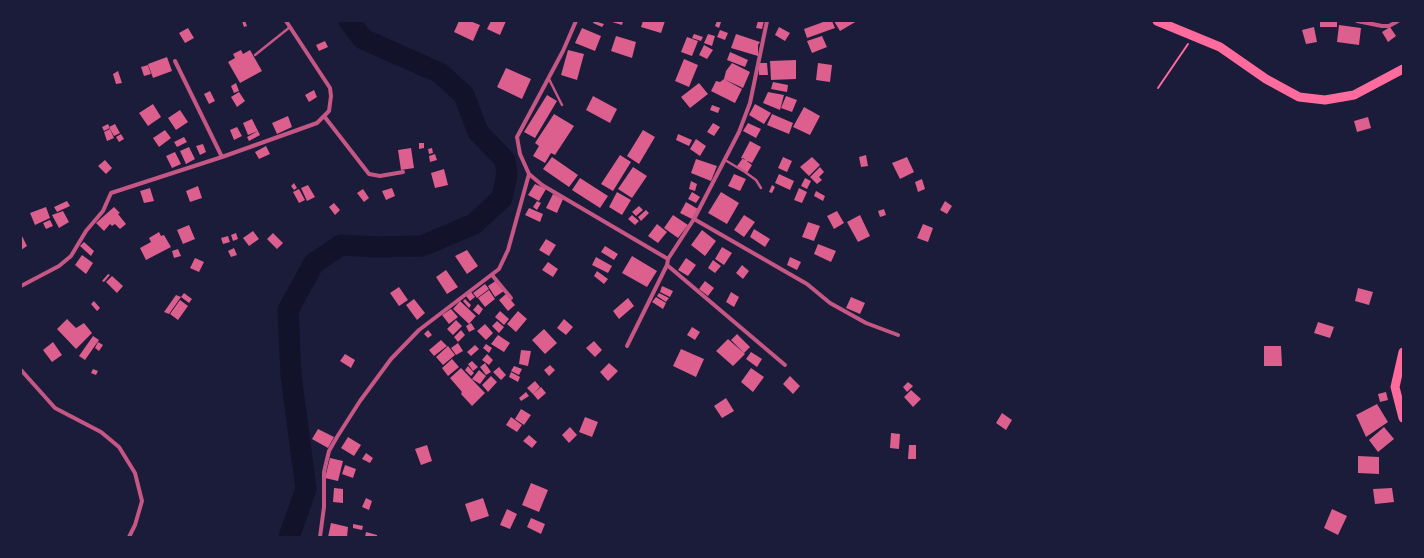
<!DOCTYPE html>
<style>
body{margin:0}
#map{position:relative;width:1424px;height:558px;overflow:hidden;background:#1b1b3a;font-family:"Noto Sans",sans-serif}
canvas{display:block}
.frame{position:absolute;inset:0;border:22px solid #1b1b3a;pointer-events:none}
</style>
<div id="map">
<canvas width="1424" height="558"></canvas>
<div class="frame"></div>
</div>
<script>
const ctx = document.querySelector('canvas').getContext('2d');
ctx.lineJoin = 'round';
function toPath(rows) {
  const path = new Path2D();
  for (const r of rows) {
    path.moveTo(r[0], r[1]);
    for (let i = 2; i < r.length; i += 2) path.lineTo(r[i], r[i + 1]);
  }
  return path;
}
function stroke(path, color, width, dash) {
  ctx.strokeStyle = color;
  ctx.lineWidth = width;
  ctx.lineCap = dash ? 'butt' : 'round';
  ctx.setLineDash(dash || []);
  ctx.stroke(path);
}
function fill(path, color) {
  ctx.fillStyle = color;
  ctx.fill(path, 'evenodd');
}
const river = toPath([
 [289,537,306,489,291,375,288,310,314,263,341,245,375,247,422,246,474,224,502,198,507,174,505,160,478,132,464,95,440,73,363,39,349,21]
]);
const building = toPath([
 [242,21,245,21,247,26,244,27],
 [459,21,470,21,480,25,473,41,454,32],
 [491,21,506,21,500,35,487,29],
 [594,21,604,24,602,27,593,23],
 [609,21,623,21,622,25],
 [643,21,665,21,661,33,641,27],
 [717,21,721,22,719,28,715,26],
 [758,21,764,21,762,29,756,28],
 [826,21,832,21,835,28,807,38,804,29],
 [834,21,857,21,840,31],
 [1320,21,1337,21,1337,27,1320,27],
 [1339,25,1361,28,1359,45,1337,42],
 [779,27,790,33,785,41,775,35],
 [1314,27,1317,42,1306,44,1302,30],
 [1390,27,1396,36,1388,42,1382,32],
 [188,28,194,38,185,43,179,33],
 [582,28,601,36,595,51,575,43],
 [720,30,728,33,725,40,717,37],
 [694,34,703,37,701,41,692,38],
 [708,34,715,36,712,46,704,43],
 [736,34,760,42,758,45,758,56,731,48],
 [616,36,636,42,632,58,611,51],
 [822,36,827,47,812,53,807,41],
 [687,37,698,41,692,56,681,52],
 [325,41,328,47,319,51,316,45],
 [704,45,713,50,707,59,699,55],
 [241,50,243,54,250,50,262,71,240,83,228,62,235,58,233,54],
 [568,50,584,54,577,80,561,75],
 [730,52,748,60,745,67,727,60],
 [167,57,172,71,153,78,148,64],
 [684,59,698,65,689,87,675,81],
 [796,60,796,79,771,80,770,61],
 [732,63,750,72,743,88,724,79,726,71],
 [759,63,767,63,768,75,759,75],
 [818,63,832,65,830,82,816,80],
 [148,65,151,74,144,76,141,67],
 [506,68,531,79,522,99,497,87],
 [118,71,122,83,116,84,113,74],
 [724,79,742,89,735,103,711,91,716,81,720,82],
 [773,82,788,85,787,92,771,89],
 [236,83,239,91,234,93,231,86],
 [699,83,708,94,690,108,681,97],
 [314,90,317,97,309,102,305,95],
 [210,91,215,101,209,104,204,94],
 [239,92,245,101,237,107,231,97],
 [768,92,784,95,780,110,763,103],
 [547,95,557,101,535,138,524,132],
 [593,96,617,109,610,123,586,110],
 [786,96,797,100,792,112,781,108],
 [153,104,161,117,148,126,139,113],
 [755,104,771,113,764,124,749,115],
 [712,105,720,108,718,113,710,110],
 [804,107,820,116,810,135,793,127],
 [180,110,188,122,176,130,168,118],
 [554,114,574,126,555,155,551,153,545,163,533,156,539,146,535,143],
 [772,114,793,123,789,134,767,125],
 [288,116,292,127,277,134,272,123],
 [1368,117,1371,128,1357,132,1354,121],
 [252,119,258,131,248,135,243,123],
 [713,123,720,127,714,136,707,132],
 [748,123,761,129,756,138,743,131],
 [108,124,110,128,104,131,102,127],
 [115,124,120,133,114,136,109,127],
 [237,127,242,136,234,140,230,130],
 [110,129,114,138,107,141,104,132],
 [165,130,171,138,159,147,153,138],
 [643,130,655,137,639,164,627,156],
 [258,131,260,135,249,141,247,137],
 [121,134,124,139,119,142,116,137],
 [678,134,692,140,689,146,676,140],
 [184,137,187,142,177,147,174,142],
 [696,139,706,146,700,156,690,149],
 [750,141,761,147,752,163,741,158],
 [419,143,424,143,424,148,419,149],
 [203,144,206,152,200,155,196,146],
 [266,146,270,154,259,159,255,152],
 [189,147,195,159,186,164,180,151],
 [411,148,414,168,401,170,398,150],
 [432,148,433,153,429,154,428,149],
 [175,152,181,164,172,168,166,156],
 [435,154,437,160,430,162,429,156],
 [620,155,631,162,613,191,601,184],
 [866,155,868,166,861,167,859,157],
 [552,157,578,175,569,187,543,169],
 [783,157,792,161,787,172,778,168],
 [812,157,820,165,809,176,800,167],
 [907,157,914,172,900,179,892,163],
 [743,158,752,165,747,173,737,166],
 [696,159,717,166,711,181,691,173],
 [105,160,112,168,106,174,98,166],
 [633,167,647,176,632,198,618,189],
 [820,167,824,172,819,177,822,180,817,184,810,177],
 [444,169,448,185,435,188,431,173],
 [734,174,746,179,740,191,728,186],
 [779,174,794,181,790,190,775,183],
 [580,178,608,196,600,208,572,190],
 [805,178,811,181,807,189,801,186],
 [922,179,925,189,918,192,915,182],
 [691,181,697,184,695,191,689,189],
 [294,183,297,188,294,190,291,186],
 [535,184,546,189,539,201,528,195],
 [308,185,315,197,307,201,301,188],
 [772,185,775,187,772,193,769,192],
 [198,186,202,198,190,202,186,191],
 [150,188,154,201,144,203,140,191],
 [392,188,395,196,386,200,382,191],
 [799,188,807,192,802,203,794,200],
 [299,189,305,200,299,203,293,192],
 [363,189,369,198,364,202,357,193],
 [816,191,825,196,823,201,814,196],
 [617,192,631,200,622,215,609,207],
 [692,192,700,197,696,203,688,199],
 [721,192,739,203,727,224,708,213],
 [553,194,563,199,557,213,546,208],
 [67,201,70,206,57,212,54,207],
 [537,201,541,203,537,210,533,207],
 [945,201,952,206,947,214,940,210],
 [686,202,698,209,692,219,680,213],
 [334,203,340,210,335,215,329,207],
 [639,206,643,210,636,216,632,212],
 [46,207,50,218,35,225,30,213],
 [114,207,120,213,118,214,126,224,120,229,115,224,112,226,110,224,104,231,96,223],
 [529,208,543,214,540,222,525,215],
 [884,209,886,215,880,217,878,211],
 [646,210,649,213,641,221,638,217],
 [63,211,69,222,59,228,52,215],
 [837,211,844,223,834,229,827,216],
 [632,215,639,221,635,225,628,219],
 [673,215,688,225,678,238,664,228],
 [744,215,755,222,744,237,734,230],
 [860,215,870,236,858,242,847,222],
 [50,220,53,226,46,229,43,223],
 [808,222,820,226,814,241,802,237],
 [657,224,667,232,658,243,648,236],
 [923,224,933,228,928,242,917,238],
 [189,225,195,239,183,244,177,230],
 [754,229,770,239,765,247,750,237],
 [702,230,716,241,705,256,691,245],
 [253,231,259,239,249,246,243,238],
 [159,232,161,236,164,235,171,247,146,260,140,248,151,242,149,238],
 [236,233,238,239,233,241,231,235],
 [273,233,283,243,277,249,267,239],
 [21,234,27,246,21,250],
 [228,236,230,242,223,244,221,238],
 [546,239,556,245,549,256,539,250],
 [84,242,94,251,91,256,80,246],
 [818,244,836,251,831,262,814,254],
 [605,246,618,254,614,260,601,252],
 [722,247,732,253,724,265,715,259],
 [234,248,237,255,231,257,228,251],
 [178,249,181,256,174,258,172,251],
 [467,250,478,266,467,274,455,256],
 [82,255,93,263,86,274,75,265],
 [632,256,657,271,647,287,622,273],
 [596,257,612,266,608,273,592,265],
 [790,257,801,262,797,270,787,265],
 [195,258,204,262,199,272,190,268],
 [686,258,696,265,688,276,678,270],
 [713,260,721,266,715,273,708,268],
 [548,262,558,269,553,277,542,270],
 [742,265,749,271,743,279,736,273],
 [446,270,458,287,447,294,436,277],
 [597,271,608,279,604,284,594,276],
 [108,274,110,275,104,282,102,281],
 [112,276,123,286,117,293,106,282],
 [497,280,504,291,495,297,488,286],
 [705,281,714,288,708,296,699,289],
 [485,284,489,289,477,298,473,293],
 [662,286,673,291,670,297,660,292],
 [399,287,408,300,399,306,390,293],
 [1358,288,1373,292,1369,305,1355,301],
 [489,290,495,299,485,307,478,298],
 [471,292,475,297,470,301,466,296],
 [731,292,739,297,734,307,726,302],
 [184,293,192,299,189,303,181,297],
 [659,293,669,298,666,302,657,296],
 [506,294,515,305,508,311,499,300],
 [176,295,181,297,169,314,164,312],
 [656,297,666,303,663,309,652,302],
 [851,297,865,303,860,314,846,308],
 [628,298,634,306,619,319,613,311],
 [414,299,425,313,417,320,406,305],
 [465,299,471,305,469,308,463,301],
 [180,300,188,306,178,320,170,314],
 [94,301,100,308,97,311,91,304],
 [460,301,476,316,469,324,453,309],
 [478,304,483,309,479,315,473,310],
 [451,309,458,317,449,324,442,315],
 [500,311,509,319,504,325,495,317],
 [518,311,527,319,516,332,507,324],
 [67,319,76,328,84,323,92,333,76,349,57,329],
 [564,319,573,327,566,335,557,328],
 [456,320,462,326,453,335,447,329],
 [497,321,504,327,499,333,492,326],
 [1318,322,1334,327,1330,338,1314,333],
 [471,323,475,329,469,332,466,326],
 [485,324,493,333,486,340,477,331],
 [692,327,700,332,695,340,687,335],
 [544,329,557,343,545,354,532,340],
 [428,330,432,335,428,338,424,334],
 [461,330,465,335,458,342,454,337],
 [737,334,750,347,744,353,731,340],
 [498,335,510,343,504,352,491,344],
 [93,336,99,340,85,360,79,356],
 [728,339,745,354,733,366,716,351],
 [441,340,447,346,434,356,429,350],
 [594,341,602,350,595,357,586,348],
 [53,342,62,355,52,362,43,350],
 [98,342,103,345,99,351,95,348],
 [458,343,463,351,456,355,451,348],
 [486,344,492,348,489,353,483,348],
 [475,345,479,349,471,356,467,352],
 [448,346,455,355,443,365,436,357],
 [1264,346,1281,346,1282,366,1264,366],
 [681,349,704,359,696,377,673,366],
 [521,350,531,351,528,366,519,364],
 [751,352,762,359,757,367,746,359],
 [345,354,355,360,351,368,340,361],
 [487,354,493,360,489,365,482,360],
 [452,359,459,367,448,376,442,368],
 [472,361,478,367,473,371,468,364],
 [485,363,491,372,486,375,480,367],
 [609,363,618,371,608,381,600,372],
 [550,365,555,370,549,376,544,370],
 [468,366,474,373,471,376,465,370],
 [514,366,522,369,519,375,511,371],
 [499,367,506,375,501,380,493,372],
 [461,368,485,393,472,406,461,394,462,392,450,378],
 [751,368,764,377,753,392,741,382],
 [93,369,98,371,96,375,91,373],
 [479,370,486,376,480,384,472,379],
 [511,372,520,377,518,382,509,377],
 [491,376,497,382,488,392,482,385],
 [790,376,800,386,793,394,783,384],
 [535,381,540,387,533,394,527,388],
 [908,382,913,386,907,392,903,387],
 [541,387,546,393,538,400,533,394],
 [911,390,921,399,913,407,904,397],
 [526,392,529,396,521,401,519,398],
 [1386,392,1388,400,1380,402,1378,394],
 [726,398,734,411,722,418,714,406],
 [1377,404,1388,422,1366,437,1356,415],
 [521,409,531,415,524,425,515,419],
 [1002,413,1012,420,1006,430,996,423],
 [511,417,522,425,517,432,506,425],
 [585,417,598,422,592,437,579,432],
 [570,427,577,435,569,443,562,435],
 [1384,427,1394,439,1378,452,1369,440],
 [318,429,334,437,328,448,312,439],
 [891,433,900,434,899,449,890,448],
 [529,435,537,442,532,448,523,441],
 [348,437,361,445,354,456,341,448],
 [427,445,432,461,421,465,415,449],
 [909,445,916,445,916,459,908,459],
 [366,453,373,458,370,463,362,459],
 [1358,456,1379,457,1379,474,1358,473],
 [330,458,343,461,338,481,325,478],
 [345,465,356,469,353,478,342,474],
 [531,483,548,490,539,512,522,505],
 [334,488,343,489,343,503,333,502],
 [1392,488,1394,502,1375,504,1373,489],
 [366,498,372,501,369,510,362,507],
 [483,498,489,516,471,522,465,504],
 [507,509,517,514,510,529,500,525],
 [1332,509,1347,516,1338,535,1324,528],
 [531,518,545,524,541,534,527,527],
 [331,523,348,527,347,537,328,537],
 [353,524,363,526,362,530,353,528],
 [366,532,377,535,377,537,365,537]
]);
const path = toPath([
 [1158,88,1188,44]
]);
const service = toPath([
 [255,55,290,27],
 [549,79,562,105],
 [725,160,745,172,756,180,761,188]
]);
const minor = toPath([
 [576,21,563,51,517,137,520,154,529,174,542,185,668,259],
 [1357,21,1382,26,1389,26,1398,21],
 [175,61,222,157],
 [324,116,369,174,380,176,403,172],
 [694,219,807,284,830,303,866,323,898,335],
 [667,265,785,365],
 [492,275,511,298],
 [21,286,59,266,71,256,86,231,103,211,111,193,222,157,317,123,329,111,331,96,330,88,286,21],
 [627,346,667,265,668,259,694,219,739,132,750,103,767,21],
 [21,370,55,408,101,432,119,447,135,473,142,501,135,525,129,537],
 [320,537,324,507,324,472,329,451,337,437,360,401,391,359,419,330,499,269,508,250,529,174]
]);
const trunk = toPath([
 [1157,21,1220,47,1266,79,1299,97,1325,100,1354,95,1403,69],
 [1403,352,1395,387,1403,418]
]);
stroke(river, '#12122b', 21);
fill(building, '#dd5f8e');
stroke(path, '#ff6b9d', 2);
stroke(service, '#c65784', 2.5);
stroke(minor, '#c65784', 4);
stroke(trunk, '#ff6b9d', 9);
</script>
